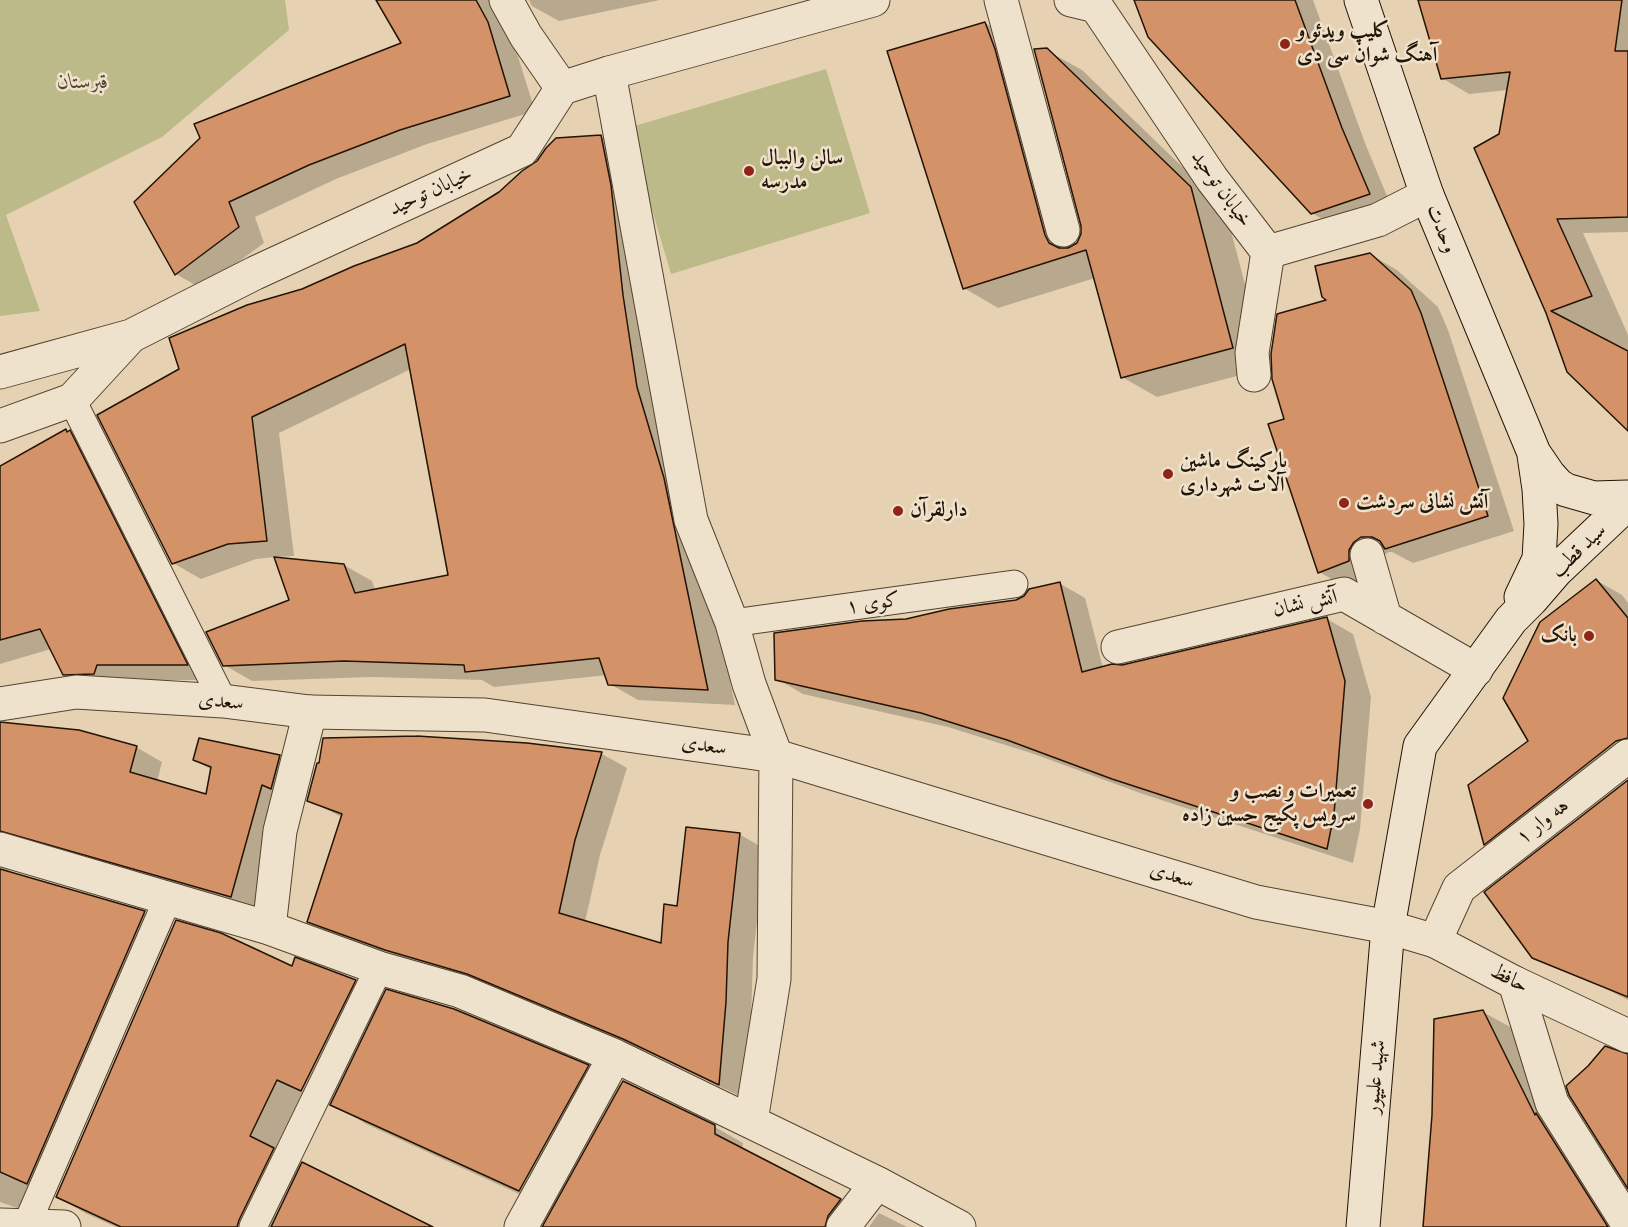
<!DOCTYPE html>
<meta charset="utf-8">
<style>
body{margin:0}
canvas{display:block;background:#e6d2b2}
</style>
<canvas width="1628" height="1227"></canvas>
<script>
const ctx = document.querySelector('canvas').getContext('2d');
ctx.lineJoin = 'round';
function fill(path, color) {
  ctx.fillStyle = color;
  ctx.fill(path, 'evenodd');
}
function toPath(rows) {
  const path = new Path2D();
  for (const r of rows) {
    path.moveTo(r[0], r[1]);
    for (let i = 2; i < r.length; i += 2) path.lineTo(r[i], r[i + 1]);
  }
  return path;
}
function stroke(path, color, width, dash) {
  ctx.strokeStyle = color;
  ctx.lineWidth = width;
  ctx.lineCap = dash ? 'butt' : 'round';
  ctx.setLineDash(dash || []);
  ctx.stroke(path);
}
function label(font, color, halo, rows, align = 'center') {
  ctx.font = font + ' "IM FELL Great Primer",Amiri,serif';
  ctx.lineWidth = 5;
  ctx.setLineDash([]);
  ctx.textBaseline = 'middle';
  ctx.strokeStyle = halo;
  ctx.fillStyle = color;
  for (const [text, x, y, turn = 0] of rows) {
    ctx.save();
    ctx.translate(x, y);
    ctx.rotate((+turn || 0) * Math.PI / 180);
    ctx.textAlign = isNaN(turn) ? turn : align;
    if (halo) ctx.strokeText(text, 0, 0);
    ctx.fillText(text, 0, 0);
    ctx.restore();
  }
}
const green = toPath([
 [0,0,285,0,289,30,162,137,6,215,40,311,0,316],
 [826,69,870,213,671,274,628,128]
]);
const shadow = toPath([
 [377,0,521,0,510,31,535,111,427,144,336,179,255,217,264,243,202,289,176,274,135,202,404,43],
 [529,0,660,0,559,21,532,6],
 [1135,0,1313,0,1365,143,1392,208,1336,227,1312,213],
 [1420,0,1628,0,1628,232,1583,233,1628,335,1628,430,1547,312,1500,135,1508,90,1469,94,1442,78],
 [985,23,1019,43,1029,70,1076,246,1083,235,1083,226,1046,50,1082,70,1225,208,1267,368,1157,397,1122,377,1095,278,998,308,964,288],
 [601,136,629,152,691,495,735,705,638,700,610,684,607,675,494,687,482,680,372,677,252,681,224,665,291,601,276,557,256,559,201,579,173,563,181,370,303,290,417,244],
 [411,369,450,576,375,590,372,581,344,565,278,559,278,557,294,556,279,433],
 [1369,254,1397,270,1438,307,1448,330,1514,531,1413,563,1392,552,1389,552,1381,557,1376,576,1346,587,1319,572,1286,420,1329,301],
 [66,431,97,448,214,680,125,680,92,690,64,674,51,649,0,664,0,468],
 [1596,580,1622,595,1628,603,1628,737,1619,735,1628,740,1511,858,1485,844,1530,742],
 [1059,583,1085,598,1103,668,1122,667,1327,619,1353,634,1371,697,1360,829,1353,863,1140,793,1034,754,948,727,803,694,777,679,906,621,1017,601],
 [0,724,136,747,162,762,157,782,207,796,212,770,194,760,279,757,305,772,257,911,8,860,9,873,145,913,171,928,53,1198,47,1195,40,1216,0,1202],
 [527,744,602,754,627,768,600,855,585,922,662,945,678,908,739,834,765,849,753,957,751,1017,744,1098,650,1053,494,988,412,964,334,936,308,921,343,818,309,800],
 [1628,949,1628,1000,1583,977],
 [293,968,355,981,384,997,588,1067,622,1086,715,1127,743,1143,742,1150,868,1216,859,1227,544,1227,554,1210,366,1124,331,1103,330,1106,305,1095,278,1152,302,1166,429,1227,116,1227,85,1213,57,1197],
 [1483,1012,1512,1028,1618,1227,1424,1227],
 [879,1213,907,1227,869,1227]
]);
const building = toPath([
 [376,0,476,0,488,22,510,96,400,130,309,165,229,202,239,227,175,275,134,202,200,138,194,124,401,43,376,0],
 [1134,0,1295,0,1342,128,1370,194,1311,214,1148,37,1134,0],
 [1418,0,1622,0,1615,51,1628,51,1628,217,1557,219,1592,296,1551,311,1628,351,1628,431,1567,372,1546,313,1474,148,1499,134,1510,72,1441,79,1418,0],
 [985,22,995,49,1045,235,1049,243,1059,248,1068,248,1077,243,1081,234,1081,226,1034,49,1047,48,1191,187,1233,348,1121,378,1086,250,963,289,887,51,985,22],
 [601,135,611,185,623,295,637,387,664,478,708,690,608,685,599,658,465,672,464,665,344,661,223,666,206,632,289,600,274,557,344,564,355,593,448,575,405,344,252,417,267,541,228,544,172,564,97,415,179,369,169,338,247,305,302,289,354,266,417,243,499,192,522,171,537,161,546,148,556,138,601,135],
 [1370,253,1411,290,1421,313,1488,516,1385,549,1380,541,1372,537,1361,537,1354,542,1349,550,1349,561,1318,573,1268,424,1284,419,1272,379,1271,354,1277,314,1326,300,1322,297,1315,266,1370,253],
 [66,429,67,432,70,430,188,665,97,665,94,674,63,675,40,629,0,640,0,466,66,429],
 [1596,579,1628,618,1628,738,1616,741,1484,845,1468,785,1528,741,1503,698,1540,622,1596,579],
 [1060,582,1082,672,1112,664,1122,665,1327,617,1345,681,1334,814,1327,849,1112,779,1007,740,921,713,775,680,774,633,862,621,906,619,949,609,1016,600,1024,596,1029,589,1060,582],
 [0,722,79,730,137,746,130,772,206,794,211,767,193,760,199,738,280,755,271,789,262,785,231,897,0,831,0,722],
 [417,736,527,743,602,752,575,840,559,913,661,943,664,904,677,906,686,827,740,833,728,942,726,1002,719,1085,623,1039,467,974,385,950,307,922,342,814,307,801,317,763,319,763,323,738,417,736],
 [1628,780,1628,997,1532,958,1484,892,1628,780],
 [0,869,145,911,27,1184,0,1172,0,869],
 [176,920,221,933,292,966,295,957,356,980,301,1091,277,1080,250,1136,274,1148,239,1220,237,1227,121,1227,56,1197,176,920],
 [386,989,454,1009,589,1065,519,1191,330,1105,386,989],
 [1483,1010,1535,1115,1536,1113,1608,1227,1423,1227,1432,1115,1434,1019,1483,1010],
 [1605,1046,1628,1054,1628,1189,1569,1095,1566,1086,1588,1066,1605,1046],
 [623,1081,715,1125,715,1134,841,1199,828,1216,825,1227,542,1227,623,1081],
 [302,1162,433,1227,271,1227,302,1162]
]);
const service = toPath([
 [72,400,223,701],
 [732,623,1014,584],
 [26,1226,168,898],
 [253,1227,379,968]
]);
const minor = toPath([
 [506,0,526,36,562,88],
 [1001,0,1063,230],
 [609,73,691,520,732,623,749,684,776,756,774,979,751,1121],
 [1254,375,1252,353,1268,252],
 [1367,555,1385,618],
 [1118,647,1344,594,1476,670],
 [310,712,280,831,269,928,379,968,460,991,615,1056,877,1183,959,1227],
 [0,849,269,928],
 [1435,941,1459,888,1628,756],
 [1515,983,1552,1103,1628,1224],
 [0,1225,64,1227],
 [521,1227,615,1056],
 [843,1227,877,1183]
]);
const tertiary = toPath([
 [1071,0,1096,6,1212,179,1268,252,1378,220,1427,195],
 [0,372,131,336],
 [0,426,72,400,131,336,255,273,522,150,562,88,609,73,873,0],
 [0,704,76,692,223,701,310,712,485,715,776,756,1256,902,1388,927,1435,941,1515,983,1628,1036]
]);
const secondary = toPath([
 [1361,0,1427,195,1534,453,1549,475,1558,485,1566,490,1594,498,1628,497],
 [1521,597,1539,559,1541,524,1539,489,1534,455],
 [1363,1227,1388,927,1420,746,1511,620,1531,600,1556,571,1628,503]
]);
const markers = [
 [1285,44,6,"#8f2418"],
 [749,171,6,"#8f2418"],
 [1168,474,6,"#8f2418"],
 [1344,503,6,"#8f2418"],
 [898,511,6,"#8f2418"],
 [1589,636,6,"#8f2418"],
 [1368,804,6,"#8f2418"]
];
const poiNames = [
 ["کلیپ ویدئو و",1297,32],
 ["آهنگ شوان سی دی",1297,56],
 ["سالن والببال",761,159],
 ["مدرسه",761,183],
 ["پارکینگ ماشین",1180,462],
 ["آلات شهرداری",1180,486],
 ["آتش نشانی سردشت",1356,503],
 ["دارلقرآن",910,511],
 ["بانک",1577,636,"right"],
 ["تعمیرات و نصب و",1356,792,"right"],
 ["سرویس پکیج حسین زاده",1356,816,"right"]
];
const parkNames = [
 ["قبرستان",83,83]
];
const streetNames = [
 ["خیابان توحید",1221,189,54],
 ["خیابان توحید",431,192,-25],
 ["وحدت",1441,229,68],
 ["سید قطب",1579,551,-44],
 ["کوی ۱",873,604,-8],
 ["آتش نشان",1305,604,-12],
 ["سعدی",221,702,5],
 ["سعدی",704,746,8],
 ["هه وار ۱",1543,822,-38],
 ["سعدی",1172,876,17],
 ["حافظ",1509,979,27],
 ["شهید علیپور",1376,1077,-85]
];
fill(green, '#bbba88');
fill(shadow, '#0003');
fill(building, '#d49269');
stroke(building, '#231405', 1.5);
stroke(service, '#544430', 29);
stroke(minor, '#544430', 35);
stroke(tertiary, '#544430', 35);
stroke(secondary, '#231405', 35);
stroke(service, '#efe2cd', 27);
stroke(minor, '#efe2cd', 33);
stroke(tertiary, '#efe2cd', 33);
stroke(secondary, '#efe2cd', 33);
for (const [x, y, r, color] of markers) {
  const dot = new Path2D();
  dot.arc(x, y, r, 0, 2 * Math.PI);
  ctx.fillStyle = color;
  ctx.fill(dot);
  stroke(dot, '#efe2cd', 2);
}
label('bold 21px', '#231405', '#efe2cd', poiNames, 'left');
label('italic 21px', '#51462c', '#efe2cd', parkNames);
label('21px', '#231405', '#efe2cd', streetNames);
</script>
